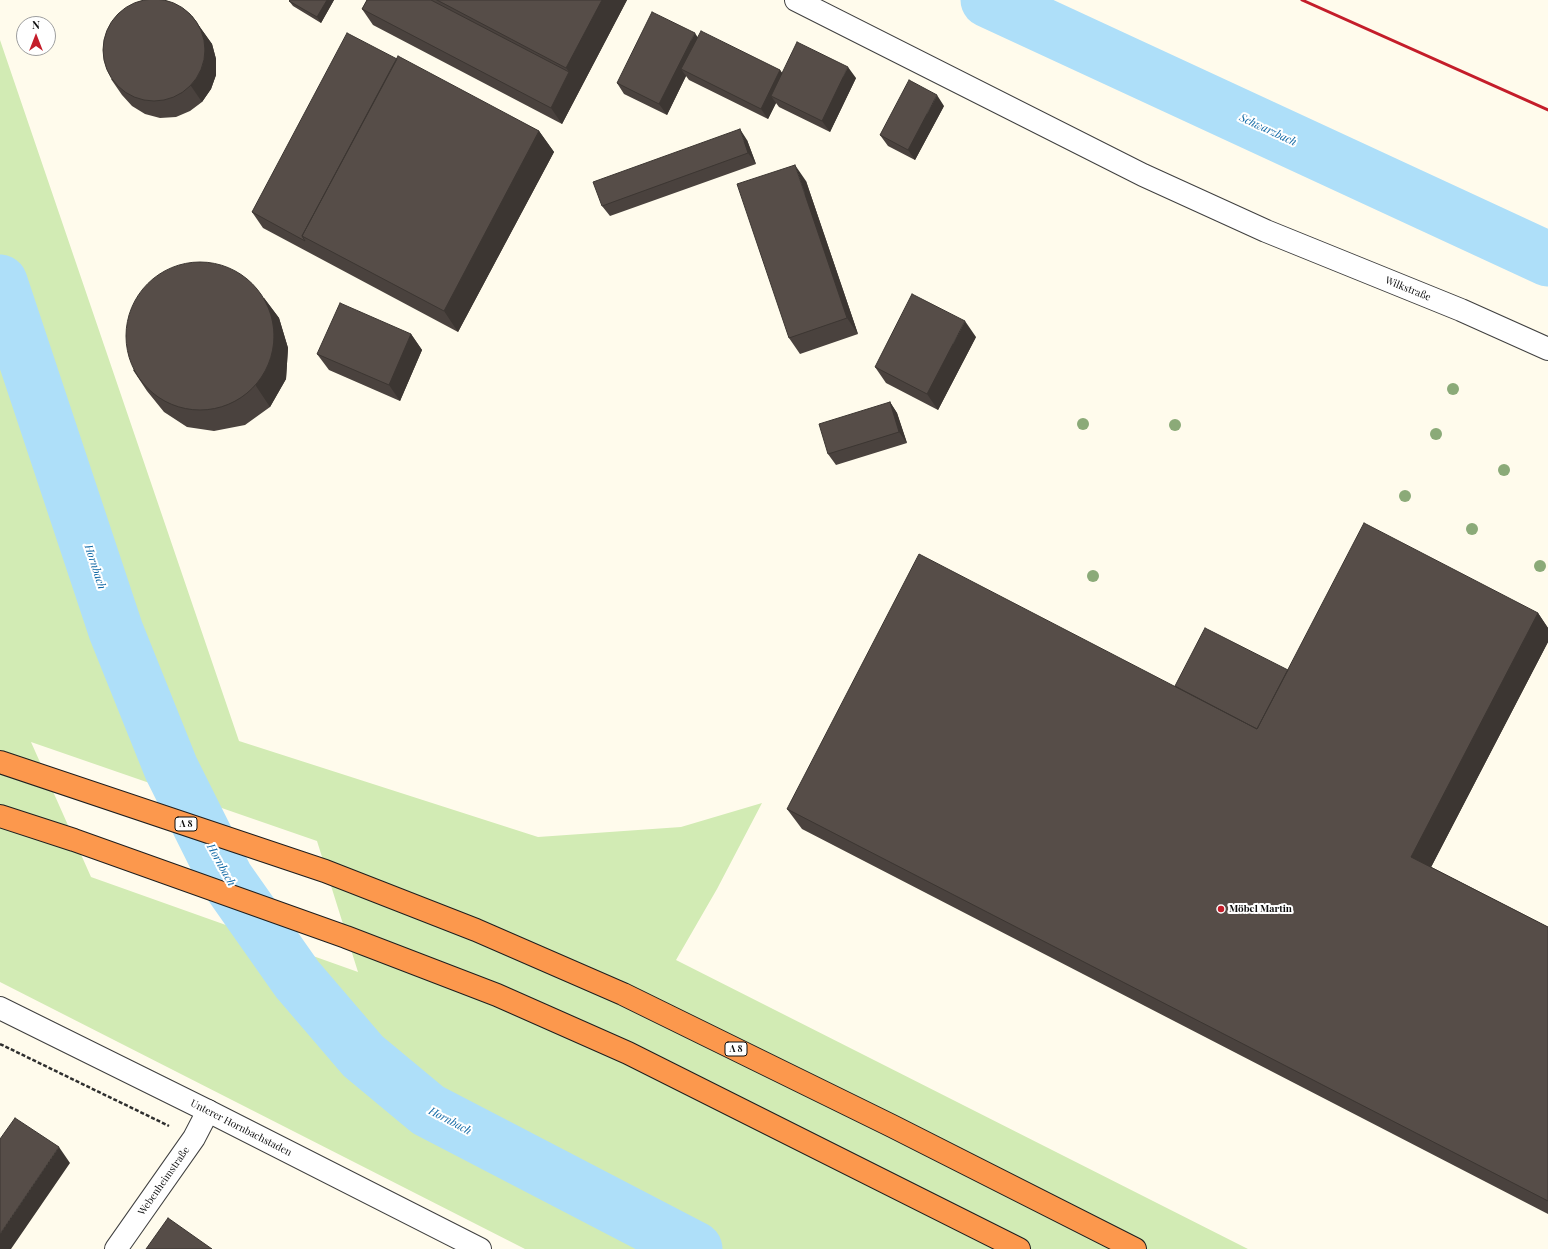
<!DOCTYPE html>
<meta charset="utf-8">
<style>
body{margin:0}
#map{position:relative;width:1548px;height:1249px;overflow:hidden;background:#fffbec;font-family:"Playfair Display",serif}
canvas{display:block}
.north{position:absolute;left:16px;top:16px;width:40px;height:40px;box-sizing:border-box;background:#fff;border:1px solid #9e9e9e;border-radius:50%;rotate:0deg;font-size:11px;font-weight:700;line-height:16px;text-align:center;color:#0d0d0d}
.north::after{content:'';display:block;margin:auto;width:14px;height:18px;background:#c41d2a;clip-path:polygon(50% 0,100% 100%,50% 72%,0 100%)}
</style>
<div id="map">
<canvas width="1548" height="1249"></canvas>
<div class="north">N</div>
</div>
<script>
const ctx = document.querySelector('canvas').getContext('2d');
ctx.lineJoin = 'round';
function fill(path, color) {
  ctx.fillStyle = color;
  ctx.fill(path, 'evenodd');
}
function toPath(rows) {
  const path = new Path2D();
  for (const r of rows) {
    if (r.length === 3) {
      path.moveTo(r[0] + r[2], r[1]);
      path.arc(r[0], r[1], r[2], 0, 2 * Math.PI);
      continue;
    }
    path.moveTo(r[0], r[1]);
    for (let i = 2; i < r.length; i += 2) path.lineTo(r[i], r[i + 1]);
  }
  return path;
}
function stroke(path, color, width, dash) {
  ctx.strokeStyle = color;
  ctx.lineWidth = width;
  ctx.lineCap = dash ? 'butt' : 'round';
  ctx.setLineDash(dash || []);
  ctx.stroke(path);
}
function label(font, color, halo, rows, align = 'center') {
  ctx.font = font + ' "Playfair Display",serif';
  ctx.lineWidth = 4;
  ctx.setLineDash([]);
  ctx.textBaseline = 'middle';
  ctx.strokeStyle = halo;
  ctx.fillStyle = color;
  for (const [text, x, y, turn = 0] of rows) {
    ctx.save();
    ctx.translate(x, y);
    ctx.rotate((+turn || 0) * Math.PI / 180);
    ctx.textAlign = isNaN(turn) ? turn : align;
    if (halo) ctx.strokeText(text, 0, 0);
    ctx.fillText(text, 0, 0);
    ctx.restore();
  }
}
const green = toPath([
 [0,40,239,741,538,837,681,827,762,803,717,889,676,960,1248,1249,525,1249,0,982],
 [31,742,317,841,358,972,91,877]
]);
const river = toPath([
 [988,0,1548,259],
 [0,282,116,631,171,768,226,878,297,979,363,1056,428,1110,695,1249]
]);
const path = toPath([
 [0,1044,169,1126]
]);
const minor = toPath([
 [796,0,1143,175,1266,231,1461,310,1548,349],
 [116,1249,194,1138,208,1111]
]);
const tertiary = toPath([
 [0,1008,208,1111,480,1249]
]);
const motorway = toPath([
 [0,762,325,871,476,930,623,994,892,1126,1135,1249],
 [0,816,74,840,346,937,497,995,628,1053,1019,1249]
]);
const rail = toPath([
 [1302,0,1548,110]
]);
const trees = [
 [1453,389],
 [1083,424],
 [1175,425],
 [1436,434],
 [1504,470],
 [1405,496],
 [1472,529],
 [1540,566],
 [1093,576]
];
const wall = toPath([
 [334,0,321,23,293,6,289,1],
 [367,0,627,0,562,124,373,25,362,9],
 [192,16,212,44,216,59,216,75,211,89,202,102,190,111,176,117,160,118,145,114,132,106,122,95,111,79],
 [697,37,780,70,782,73,856,78,830,132,779,107,776,103,768,119,689,80,686,76,667,115,624,94,617,83],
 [397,59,539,131,554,152,458,332,263,228,252,212],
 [944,106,915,160,888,146,880,135],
 [747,140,756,164,610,216,602,206],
 [806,181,858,334,800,354,789,338],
 [264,298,279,318,288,348,286,379,270,407,245,425,214,431,187,427,164,412,147,391,133,370],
 [411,334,422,350,400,401,329,370,317,354],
 [976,337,938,410,886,383,875,367],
 [890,402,897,413,907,443,836,465,828,454],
 [1538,613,1548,628,1548,642,1431,867,1548,927,1548,1214,802,829,787,809,1175,686,1288,670]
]);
const shadedWall = toPath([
 [327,0,334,0,321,23,317,17],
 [602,0,627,0,562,124,551,108,569,72,566,68],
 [192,16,212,44,216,59,216,75,211,89,202,102,191,86],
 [695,33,702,44,681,69,686,76,667,115,659,104],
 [848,67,856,78,830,132,822,121],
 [780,70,788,81,771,96,776,103,768,119,761,109],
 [937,95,944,106,915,160,908,150],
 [740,129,747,140,756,164,748,153],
 [539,131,554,152,458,332,444,311],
 [795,165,806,181,858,334,847,318],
 [264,298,279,318,288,348,286,379,270,407,256,386],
 [965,321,976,337,938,410,927,394],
 [411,334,422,350,400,401,389,385],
 [890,402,897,413,907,443,899,432],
 [1538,613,1548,628,1548,642,1426,877,1411,857],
 [59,1147,70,1163,11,1249,0,1249,0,1234]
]);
const building = toPath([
 [154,50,51],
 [290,0,327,0,317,17,289,1,290,0],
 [367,0,431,0,569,72,551,108,362,9,367,0],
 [437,0,602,0,566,68,437,0],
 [652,12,695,33,659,104,617,83,652,12],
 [701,31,780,70,761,109,681,69,701,31],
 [347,33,397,59,302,236,305,241,252,212,347,33],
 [797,42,848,67,822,121,771,96,797,42],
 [398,56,539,131,444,311,302,236,398,56],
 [909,80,937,95,908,150,880,135,909,80],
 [740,129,748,153,602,206,593,182,740,129],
 [795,165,847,318,789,338,737,184,795,165],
 [200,336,74],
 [912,294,965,321,927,394,875,367,912,294],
 [340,303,411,334,389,385,317,354,340,303],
 [890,402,899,432,828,454,819,424,890,402],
 [1364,523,1538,613,1411,857,1548,927,1548,1201,787,809,919,554,1257,729,1364,523],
 [1205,628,1288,670,1257,729,1175,686,1205,628],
 [15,1118,59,1147,0,1234,0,1139,15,1118],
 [168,1218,212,1249,146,1249,168,1218]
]);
const markers = [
 [1221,909,4,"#c41d2a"]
];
const shields = [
 [186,824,22],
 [736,1049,22]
];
const shieldNames = [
 ["A 8",186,824],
 ["A 8",736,1049]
];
const streetNames = [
 ["Wilkstraße",1408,289,22],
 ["Unterer Hornbachstaden",241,1128,27],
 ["Webenheimstraße",164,1181,-55]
];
const poiNames = [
 ["Möbel Martin",1229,909]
];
const waterNames = [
 ["Schwarzbach",1268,130,25],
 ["Hornbach",95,567,72],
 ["Hornbach",221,865,61],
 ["Hornbach",450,1121,28]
];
fill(green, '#d2ebb4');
stroke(river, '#aedff9', 55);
stroke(minor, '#404040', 24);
stroke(tertiary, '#404040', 24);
stroke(motorway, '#1e1e1e', 24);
stroke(path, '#2f2f2f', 2.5, [4, 2]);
stroke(minor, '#fff', 22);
stroke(tertiary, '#fff', 22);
stroke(motorway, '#fc984d', 22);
stroke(rail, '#c41d2a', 3);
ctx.fillStyle = '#8baa78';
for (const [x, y] of trees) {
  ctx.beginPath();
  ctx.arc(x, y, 6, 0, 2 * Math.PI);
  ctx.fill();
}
fill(wall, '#4a423e');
fill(shadedWall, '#3c3632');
fill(building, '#564d48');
stroke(building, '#3c3632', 1);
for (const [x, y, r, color] of markers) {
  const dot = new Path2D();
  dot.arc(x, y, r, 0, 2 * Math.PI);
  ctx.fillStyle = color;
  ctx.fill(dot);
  stroke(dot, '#fff', 1.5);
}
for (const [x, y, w] of shields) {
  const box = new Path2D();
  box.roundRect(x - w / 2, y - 7, w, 14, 3);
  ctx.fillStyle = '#fff';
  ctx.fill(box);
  stroke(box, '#0d0d0d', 1);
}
label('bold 9px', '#0d0d0d', null, shieldNames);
label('10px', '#0d0d0d', '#fff', streetNames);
label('bold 10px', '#0d0d0d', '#fff', poiNames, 'left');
label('italic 11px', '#1068a5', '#fff', waterNames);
</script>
